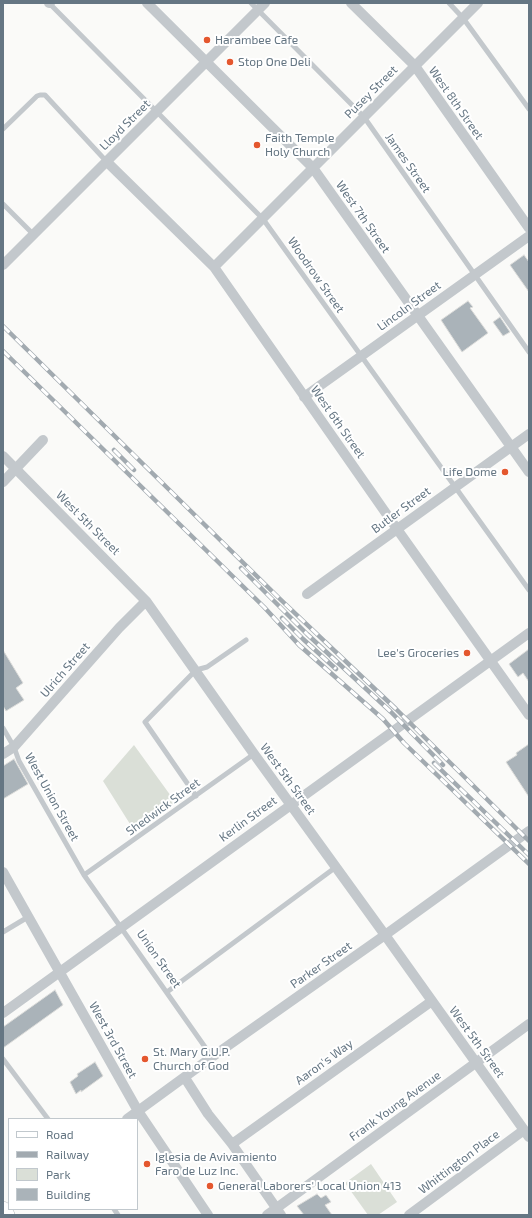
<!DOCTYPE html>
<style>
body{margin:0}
#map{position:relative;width:532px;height:1218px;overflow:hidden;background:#fafaf8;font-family:"Exo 2",sans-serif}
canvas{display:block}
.frame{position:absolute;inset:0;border:4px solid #657683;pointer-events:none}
.legend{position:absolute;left:8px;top:1118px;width:130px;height:92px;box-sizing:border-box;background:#fff;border:1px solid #c1c8cd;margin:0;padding:5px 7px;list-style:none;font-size:12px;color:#657683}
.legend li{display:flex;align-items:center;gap:8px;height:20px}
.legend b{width:20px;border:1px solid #c1c8cd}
</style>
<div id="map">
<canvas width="532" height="1218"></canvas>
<div class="frame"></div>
<ul class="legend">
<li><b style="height:5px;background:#fff"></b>Road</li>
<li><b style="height:5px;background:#a2aab0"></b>Railway</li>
<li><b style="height:11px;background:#dadfd7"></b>Park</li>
<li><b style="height:11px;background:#aab3b9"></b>Building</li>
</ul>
</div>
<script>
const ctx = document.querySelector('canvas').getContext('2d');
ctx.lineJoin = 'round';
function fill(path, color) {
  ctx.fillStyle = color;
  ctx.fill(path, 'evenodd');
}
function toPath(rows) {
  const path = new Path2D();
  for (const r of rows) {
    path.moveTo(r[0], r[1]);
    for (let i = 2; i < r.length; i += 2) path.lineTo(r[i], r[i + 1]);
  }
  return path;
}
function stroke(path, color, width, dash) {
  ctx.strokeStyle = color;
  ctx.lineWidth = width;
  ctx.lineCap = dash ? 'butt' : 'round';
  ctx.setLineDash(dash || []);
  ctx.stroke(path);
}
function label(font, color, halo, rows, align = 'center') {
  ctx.font = font + ' "Exo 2",sans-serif';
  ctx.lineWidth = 4;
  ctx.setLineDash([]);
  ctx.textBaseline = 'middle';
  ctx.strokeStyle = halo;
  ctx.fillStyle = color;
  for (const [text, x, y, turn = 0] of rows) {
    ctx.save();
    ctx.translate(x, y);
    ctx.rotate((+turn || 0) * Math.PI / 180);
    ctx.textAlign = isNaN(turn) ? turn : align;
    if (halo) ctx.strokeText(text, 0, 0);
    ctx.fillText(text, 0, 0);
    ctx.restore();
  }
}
const green = toPath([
 [134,745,176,803,135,832,103,781],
 [371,1164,397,1202,378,1215,368,1215,345,1183]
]);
const building = toPath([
 [524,255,529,262,529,292,510,265,524,255],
 [468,301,473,307,470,308,488,333,462,352,441,320,468,301],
 [500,317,510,332,503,336,493,322,500,317],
 [529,649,529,682,523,673,518,677,509,664,529,649],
 [3,650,23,683,16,688,24,700,6,711,3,706,3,650],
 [529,744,529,797,506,762,517,755,516,753,529,744],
 [14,759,28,784,3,799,3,766,14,759],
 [55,990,63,1005,3,1048,3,1027,55,990],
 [95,1062,103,1076,81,1092,81,1090,76,1094,70,1082,78,1076,77,1074,95,1062],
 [317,1194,321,1198,326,1195,331,1202,325,1205,332,1215,304,1215,297,1206,317,1194]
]);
const lane = toPath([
 [49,3,263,219,529,590],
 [251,3,364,117,529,352],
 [449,3,463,18,529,109],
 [3,129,37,96,40,95,45,95,107,162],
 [3,204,34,235],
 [3,728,14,747,19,761,84,875,212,1057],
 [196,796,145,722,196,670,207,667,246,640],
 [84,875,254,754],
 [3,932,28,917],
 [167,992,336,867],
 [3,1059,48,1119],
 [114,1209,118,1215]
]);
const street = toPath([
 [49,3,50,3],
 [147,3,313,168,529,472],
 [351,3,415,66,529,228],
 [107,162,214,267,397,529,529,715],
 [3,265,265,3],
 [214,267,478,3],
 [304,397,529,236],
 [3,456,146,601,254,754,385,935,529,1137],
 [3,482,43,440],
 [307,594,529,434],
 [3,754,14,747,119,628,146,601],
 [3,872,138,1111,208,1215],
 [3,1013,529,633],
 [185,1078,208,1114,232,1144,281,1215],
 [127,1119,212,1057,385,935,529,831],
 [232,1144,432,1001],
 [267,1215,529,1024],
 [409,1215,524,1130]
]);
const primary = toPath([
 [3,1209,7,1215]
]);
const rail = toPath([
 [3,326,280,599,396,709,529,841],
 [3,351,264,607,299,645,383,719,404,743,529,864],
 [114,450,134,470],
 [241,568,307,634,391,712,443,765],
 [282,618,303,639,336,669],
 [434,763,529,855]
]);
const markers = [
 [207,40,4,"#e4572e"],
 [230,62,4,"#e4572e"],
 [257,145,4,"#e4572e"],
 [505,472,4,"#e4572e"],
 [467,653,4,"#e4572e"],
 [145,1059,4,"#e4572e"],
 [147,1164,4,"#e4572e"],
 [210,1186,4,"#e4572e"]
];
const poiNames = [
 ["Harambee Cafe",215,40],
 ["Stop One Deli",238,62],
 ["Faith Temple",265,138],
 ["Holy Church",265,152],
 ["Life Dome",497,472,"right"],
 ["Lee's Groceries",459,653,"right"],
 ["St. Mary G.U.P.",153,1052],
 ["Church of God",153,1066],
 ["Iglesia de Avivamiento",155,1157],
 ["Faro de Luz Inc.",155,1171],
 ["General Laborers' Local Union 413",218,1186]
];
const streetNames = [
 ["Pusey Street",371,92,-45],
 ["West 8th Street",456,103,55],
 ["Lloyd Street",125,125,-45],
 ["James Street",408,163,55],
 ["West 7th Street",363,217,55],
 ["Woodrow Street",316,275,55],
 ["Lincoln Street",409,306,-36],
 ["West 6th Street",338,422,55],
 ["Butler Street",401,510,-36],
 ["West 5th Street",88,523,45],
 ["Ulrich Street",65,670,-49],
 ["West 5th Street",288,779,54],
 ["West Union Street",52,797,61],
 ["Shedwick Street",163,807,-36],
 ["Kerlin Street",248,819,-36],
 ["Union Street",159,959,55],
 ["Parker Street",321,965,-35],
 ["West 3rd Street",113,1040,61],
 ["West 5th Street",477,1042,54],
 ["Aaron's Way",324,1062,-36],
 ["Frank Young Avenue",395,1106,-36],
 ["Whittington Place",459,1162,-37]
];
fill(green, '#dadfd7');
fill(building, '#aab3b9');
stroke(building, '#dcdcda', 1);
stroke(primary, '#b5babe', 16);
stroke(lane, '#c3c8cc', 5);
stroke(street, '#c3c8cc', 10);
stroke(primary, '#fff', 15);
stroke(rail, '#a2aab0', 4.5);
stroke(rail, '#fff', 3, [9]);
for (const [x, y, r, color] of markers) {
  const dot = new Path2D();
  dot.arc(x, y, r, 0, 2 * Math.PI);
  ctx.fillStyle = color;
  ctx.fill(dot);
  stroke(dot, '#fff', 1.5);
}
label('12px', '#657683', '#fff', poiNames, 'left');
label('12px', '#657683', '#fff', streetNames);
</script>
